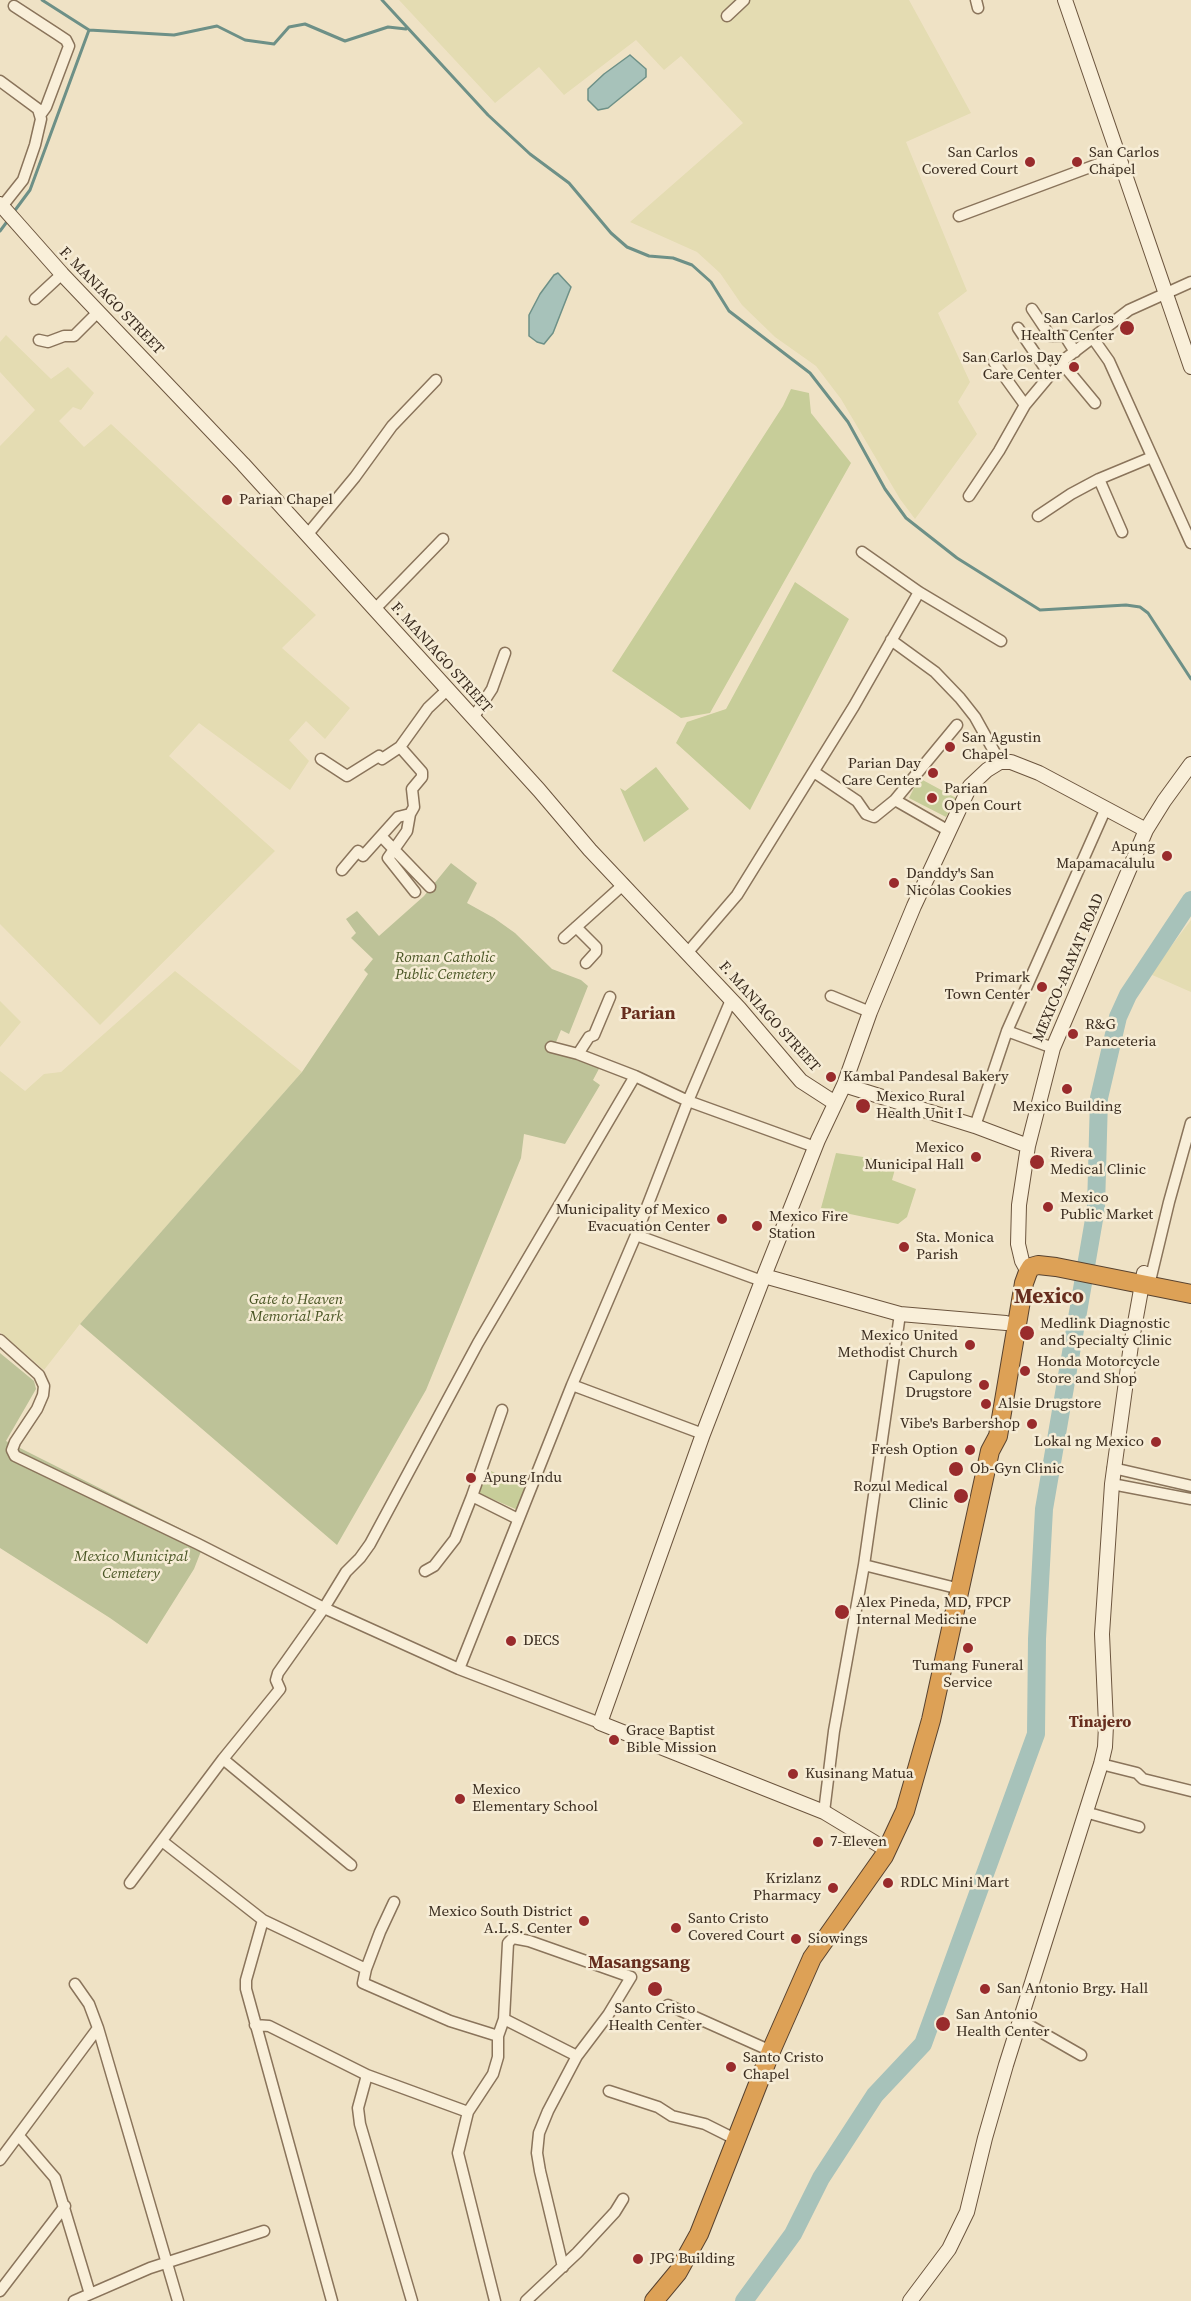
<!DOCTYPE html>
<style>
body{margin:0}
canvas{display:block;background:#efe2c5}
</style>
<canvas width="1191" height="2301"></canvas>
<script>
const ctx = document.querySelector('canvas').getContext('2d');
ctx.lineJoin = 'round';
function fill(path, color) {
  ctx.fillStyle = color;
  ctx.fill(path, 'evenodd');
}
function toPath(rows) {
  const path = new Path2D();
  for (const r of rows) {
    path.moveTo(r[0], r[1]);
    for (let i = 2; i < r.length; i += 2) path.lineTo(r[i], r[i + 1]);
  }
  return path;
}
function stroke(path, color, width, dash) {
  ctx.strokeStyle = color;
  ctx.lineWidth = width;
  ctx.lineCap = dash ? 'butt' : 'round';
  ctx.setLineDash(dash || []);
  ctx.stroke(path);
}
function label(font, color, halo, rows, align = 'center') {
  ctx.font = font + ' "Source Serif 4",serif';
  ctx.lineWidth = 5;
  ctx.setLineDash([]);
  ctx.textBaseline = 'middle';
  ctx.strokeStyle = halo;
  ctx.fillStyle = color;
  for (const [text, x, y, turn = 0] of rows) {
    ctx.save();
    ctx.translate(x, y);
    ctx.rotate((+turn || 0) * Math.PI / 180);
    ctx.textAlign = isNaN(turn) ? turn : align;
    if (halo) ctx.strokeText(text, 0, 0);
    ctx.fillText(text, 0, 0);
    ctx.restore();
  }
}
const farmland = toPath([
 [399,0,909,0,971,113,906,142,967,291,938,313,970,382,958,402,977,434,915,519,900,499,841,399,816,366,775,337,742,305,720,273,697,252,630,222,743,123,681,56,664,70,636,40,564,95,539,67,495,103],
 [6,335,51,379,68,367,94,393,81,410,73,407,59,421,84,447,111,424,316,615,282,648,350,708,325,739,306,721,289,740,309,761,290,790,199,723,169,756,275,851,100,1025,0,924,0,446,35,410,0,372,0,342],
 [1191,920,1191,992,1150,974],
 [175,971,302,1072,80,1324,44,1370,0,1332,0,1071,25,1091,44,1074,61,1072],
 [0,1001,21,1022,0,1047]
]);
const green = toPath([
 [791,389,809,393,811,413,851,463,710,713,681,718,612,671,783,406],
 [795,582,849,619,750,810,676,743,687,722,726,709],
 [656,767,689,809,644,842,620,788,625,791],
 [919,778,956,798,946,817,909,798],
 [836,1153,897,1162,892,1180,916,1189,907,1217,898,1224,821,1208],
 [484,1468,530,1488,520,1511,474,1491]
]);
const cemetery = toPath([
 [451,863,477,883,467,903,494,918,515,933,552,969,581,980,588,986,569,1034,561,1030,554,1047,601,1065,593,1080,600,1085,565,1144,524,1134,521,1158,426,1390,337,1545,80,1324,302,1072,368,974,364,970,373,959,351,938,356,933,346,919,357,911,379,936,424,896],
 [0,1353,34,1381,36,1389,6,1441,205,1541,194,1569,147,1644,110,1618,0,1548]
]);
const water = toPath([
 [630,55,646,69,646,77,608,108,598,110,588,100,588,89,604,74,630,55],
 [558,273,571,287,553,333,544,344,537,342,529,336,529,315,540,294,554,275,558,273]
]);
const stream = toPath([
 [42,0,89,30,174,35,217,26,245,40,274,44,289,27,305,24,345,41,388,27,406,29],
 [382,0,488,115,530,154,569,183,611,233,627,247,649,256,673,258,692,265,711,282,729,311,810,373,848,422,885,489,906,518,957,558,1040,610,1126,605,1140,607,1148,613,1191,679],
 [13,213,30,190,89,30],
 [0,231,9,219]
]);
const river = toPath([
 [744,2301,793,2234,821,2178,875,2095,923,2044,1036,1734,1037,1639,1044,1509,1096,1208,1099,1098,1118,1017,1128,995,1191,900]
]);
const street = toPath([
 [976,0,978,8],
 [14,6,57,34,66,40,69,46,46,107,41,114],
 [727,16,744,0],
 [0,81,38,109,41,119,35,145,23,180,0,209],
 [959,216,1117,157],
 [35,299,62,274],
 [1032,309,1050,336,1065,336,1075,352],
 [1018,328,1049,374],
 [1092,337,1109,361,1191,543],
 [39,340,48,342,64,336,74,336,98,312],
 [994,362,1025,405],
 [1061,362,1095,403],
 [1099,479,1122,532],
 [969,496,999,451,1025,405,1061,362,1129,310,1191,282],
 [1038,516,1071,494,1099,479,1152,457],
 [307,535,355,477,392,426,436,380],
 [862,552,919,592,1001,641],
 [375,609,443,539],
 [891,640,935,672,960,698,975,717,1000,762],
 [473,718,492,689,505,653],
 [321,759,347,776,379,756,382,759,400,747],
 [814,772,857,801,866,814,874,817,895,800,957,725],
 [895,800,949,831],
 [410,814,407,831,388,858,415,892],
 [381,836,430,887],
 [342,870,358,851,363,856,398,817,410,814,414,807,412,789,422,777,422,772,400,747,428,708,447,690],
 [576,927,596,947,596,952,586,963],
 [564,938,624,884],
 [688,952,737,895,854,706,919,592],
 [831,996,870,1012],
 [1007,1031,1053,1048],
 [551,1047,578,1054,635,1076,688,1101,815,1147],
 [578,1054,589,1037,594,1035,610,997],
 [975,1126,1007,1031,1106,808],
 [636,1235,762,1281],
 [1149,1285,1169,1202,1191,1123],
 [0,1340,39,1375,44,1386,43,1395,37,1409,15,1442,12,1450,15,1456,198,1544,324,1608,459,1669,600,1723],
 [572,1385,703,1434],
 [502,1410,472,1496,518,1519],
 [1113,1468,1191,1486],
 [1112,1484,1191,1499],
 [864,1565,960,1589],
 [425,1571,434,1566,455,1539,472,1496],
 [459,1669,572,1385,636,1235,688,1101,731,1000],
 [1101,1764,1137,1773,1143,1779,1191,1791],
 [824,1812,834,1731,864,1565,900,1314],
 [1085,1812,1139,1827],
 [162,1841,263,1920,246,1980,246,1989,332,2301],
 [351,1865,223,1759,280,1689,276,1680,278,1673,324,1608,346,1572,360,1558,370,1544,478,1343,635,1076],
 [130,1883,223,1759],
 [394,1902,380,1932,366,1969,363,1983,450,2021,498,2036],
 [263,1920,366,1969],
 [75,1984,89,2004,98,2028,178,2301],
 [668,2005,771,2051],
 [504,2019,577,2056],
 [1020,2020,1081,2055],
 [255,2025,269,2026,367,2075,468,2112],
 [367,2075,358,2108,360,2124,412,2301],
 [609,2091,658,2107,672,2116,705,2124,737,2140],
 [19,2136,55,2178,90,2294],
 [0,2160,98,2028],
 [0,2291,65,2206],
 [74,2301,150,2268,264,2231],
 [495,2301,458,2153,468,2112,493,2074,498,2057,498,2036,504,2019,508,1943,513,1938,529,1941,631,1977,608,2015,577,2056,548,2111,539,2133,537,2153,540,2171,563,2267],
 [526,2301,577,2253,615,2212,623,2199]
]);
const secondary = toPath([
 [1065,0,1191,367],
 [0,204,62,274,243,464,539,790,590,850,739,1008,801,1081,835,1103],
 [844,1085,975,1126,1028,1146],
 [1028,1272,1022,1261,1018,1244,1019,1205,1028,1146,1053,1048,1146,830,1164,801,1191,764],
 [764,1276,900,1314,1006,1323],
 [887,1850,824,1812,600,1723,703,1434,762,1281,818,1140,844,1085,870,1012,914,906,970,786,987,770,1000,762,1011,762,1039,773,1146,830],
 [910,2301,949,2249,967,2212,985,2138,1006,2065,1101,1764,1105,1747,1106,1725,1102,1634,1112,1484,1131,1345,1144,1273]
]);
const highway = toPath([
 [654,2301,678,2272,699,2234,771,2051,812,1958,884,1856,905,1811,931,1720,990,1451,998,1436,1024,1283,1028,1272,1031,1267,1038,1265,1056,1267,1191,1294]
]);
const markers = [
 [1030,162,6,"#992b2c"],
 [1077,162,6,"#992b2c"],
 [1127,328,8,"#992b2c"],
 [1074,367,6,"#992b2c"],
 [227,500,6,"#992b2c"],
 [950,747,6,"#992b2c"],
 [933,773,6,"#992b2c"],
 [932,798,6,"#992b2c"],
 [1167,856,6,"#992b2c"],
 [894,883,6,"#992b2c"],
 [1042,987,6,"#992b2c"],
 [1073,1034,6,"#992b2c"],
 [831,1077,6,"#992b2c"],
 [1067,1089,6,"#992b2c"],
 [863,1106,8,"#992b2c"],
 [976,1157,6,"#992b2c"],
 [1037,1162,8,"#992b2c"],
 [1048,1207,6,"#992b2c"],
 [722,1219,6,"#992b2c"],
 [757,1226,6,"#992b2c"],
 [904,1247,6,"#992b2c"],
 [1027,1333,8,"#992b2c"],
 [970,1345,6,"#992b2c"],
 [1025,1371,6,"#992b2c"],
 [984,1385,6,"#992b2c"],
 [986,1404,6,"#992b2c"],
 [1032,1424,6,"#992b2c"],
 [1156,1442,6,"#992b2c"],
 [970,1450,6,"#992b2c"],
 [956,1469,8,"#992b2c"],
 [471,1478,6,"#992b2c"],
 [961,1496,8,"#992b2c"],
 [842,1612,8,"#992b2c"],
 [511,1641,6,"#992b2c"],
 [968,1648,6,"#992b2c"],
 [614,1740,6,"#992b2c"],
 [793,1774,6,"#992b2c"],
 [460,1799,6,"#992b2c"],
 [818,1842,6,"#992b2c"],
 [888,1883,6,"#992b2c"],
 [833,1888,6,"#992b2c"],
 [584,1921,6,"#992b2c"],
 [676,1928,6,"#992b2c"],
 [796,1939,6,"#992b2c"],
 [655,1989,8,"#992b2c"],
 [985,1989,6,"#992b2c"],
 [943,2024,8,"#992b2c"],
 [731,2067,6,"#992b2c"],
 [638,2259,6,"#992b2c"]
];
const poiNames = [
 ["San Carlos",1018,153,"right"],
 ["Covered Court",1018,170,"right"],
 ["San Carlos",1089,153],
 ["Chapel",1089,170],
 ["San Carlos",1114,319,"right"],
 ["Health Center",1114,336,"right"],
 ["San Carlos Day",1062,358,"right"],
 ["Care Center",1062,375,"right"],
 ["Parian Chapel",239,500],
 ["San Agustin",962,738],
 ["Chapel",962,755],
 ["Parian Day",921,764,"right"],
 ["Care Center",921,781,"right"],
 ["Parian",944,789],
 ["Open Court",944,806],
 ["Apung",1155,847,"right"],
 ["Mapamacalulu",1155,864,"right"],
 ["Danddy's San",906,874],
 ["Nicolas Cookies",906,891],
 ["Primark",1030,978,"right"],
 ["Town Center",1030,995,"right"],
 ["R&G",1085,1025],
 ["Panceteria",1085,1042],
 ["Kambal Pandesal Bakery",843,1077],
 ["Mexico Rural",876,1097],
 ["Health Unit I",876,1114],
 ["Mexico Building",1067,1107,"center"],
 ["Mexico",964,1148,"right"],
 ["Municipal Hall",964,1165,"right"],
 ["Rivera",1050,1153],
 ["Medical Clinic",1050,1170],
 ["Mexico",1060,1198],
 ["Public Market",1060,1215],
 ["Municipality of Mexico",710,1210,"right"],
 ["Evacuation Center",710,1227,"right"],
 ["Mexico Fire",769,1217],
 ["Station",769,1234],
 ["Sta. Monica",916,1238],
 ["Parish",916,1255],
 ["Medlink Diagnostic",1040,1324],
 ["and Specialty Clinic",1040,1341],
 ["Mexico United",958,1336,"right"],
 ["Methodist Church",958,1353,"right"],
 ["Honda Motorcycle",1037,1362],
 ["Store and Shop",1037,1379],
 ["Capulong",972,1376,"right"],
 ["Drugstore",972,1393,"right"],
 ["Alsie Drugstore",998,1404],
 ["Vibe's Barbershop",1020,1424,"right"],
 ["Lokal ng Mexico",1144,1442,"right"],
 ["Fresh Option",958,1450,"right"],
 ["Ob-Gyn Clinic",970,1469],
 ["Apung Indu",483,1478],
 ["Rozul Medical",948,1487,"right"],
 ["Clinic",948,1504,"right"],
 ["Alex Pineda, MD, FPCP",856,1603],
 ["Internal Medicine",856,1620],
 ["DECS",523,1641],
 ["Tumang Funeral",968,1666,"center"],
 ["Service",968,1683,"center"],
 ["Grace Baptist",626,1731],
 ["Bible Mission",626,1748],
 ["Kusinang Matua",805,1774],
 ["Mexico",472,1790],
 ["Elementary School",472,1807],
 ["7-Eleven",830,1842],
 ["Krizlanz",821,1879,"right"],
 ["Pharmacy",821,1896,"right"],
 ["RDLC Mini Mart",900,1883],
 ["Mexico South District",572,1912,"right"],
 ["A.L.S. Center",572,1929,"right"],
 ["Santo Cristo",688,1919],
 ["Covered Court",688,1936],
 ["Siowings",808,1939],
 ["San Antonio Brgy. Hall",997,1989],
 ["Santo Cristo",655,2009,"center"],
 ["Health Center",655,2026,"center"],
 ["San Antonio",956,2015],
 ["Health Center",956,2032],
 ["Santo Cristo",743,2058],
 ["Chapel",743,2075],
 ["JPG Building",650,2259]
];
const streetNames = [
 ["F. MANIAGO STREET",111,301,46],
 ["F. MANIAGO STREET",441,658,48],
 ["MEXICO-ARAYAT ROAD",1069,968,-67],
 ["F. MANIAGO STREET",769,1017,48]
];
const parkNames = [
 ["Roman Catholic",445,958],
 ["Public Cemetery",445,975],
 ["Gate to Heaven",296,1300],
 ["Memorial Park",296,1317],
 ["Mexico Municipal",131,1557],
 ["Cemetery",131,1574]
];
const neighbourhoodNames = [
 ["Tinajero",1100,1723]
];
const quarterNames = [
 ["Parian",648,1014],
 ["Masangsang",639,1963]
];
const districtNames = [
 ["Mexico",1049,1298]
];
fill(farmland, '#e4dcb2');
fill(green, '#c7cd99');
fill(cemetery, '#bdc298');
fill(water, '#a7c2ba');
stroke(water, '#6d9087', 1.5);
stroke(stream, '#6d9087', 3);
stroke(river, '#a7c2ba', 18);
stroke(street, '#8a745b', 13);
stroke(secondary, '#6c553e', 16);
stroke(highway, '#58422f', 20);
stroke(street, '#f9efd9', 10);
stroke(secondary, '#f9efd9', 14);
stroke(highway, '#dda156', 18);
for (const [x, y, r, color] of markers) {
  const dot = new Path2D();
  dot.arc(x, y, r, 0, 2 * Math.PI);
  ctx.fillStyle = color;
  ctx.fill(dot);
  stroke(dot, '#f6ecd5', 2);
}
label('15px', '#3a2c1f', '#f6ecd5', poiNames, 'left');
label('15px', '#3a2c1f', '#f6ecd5', streetNames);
label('italic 15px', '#4a5625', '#f6ecd5', parkNames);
label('bold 16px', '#672d1e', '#f6ecd5', neighbourhoodNames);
label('bold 18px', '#672d1e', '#f6ecd5', quarterNames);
label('bold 21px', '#672d1e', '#f6ecd5', districtNames);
</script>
